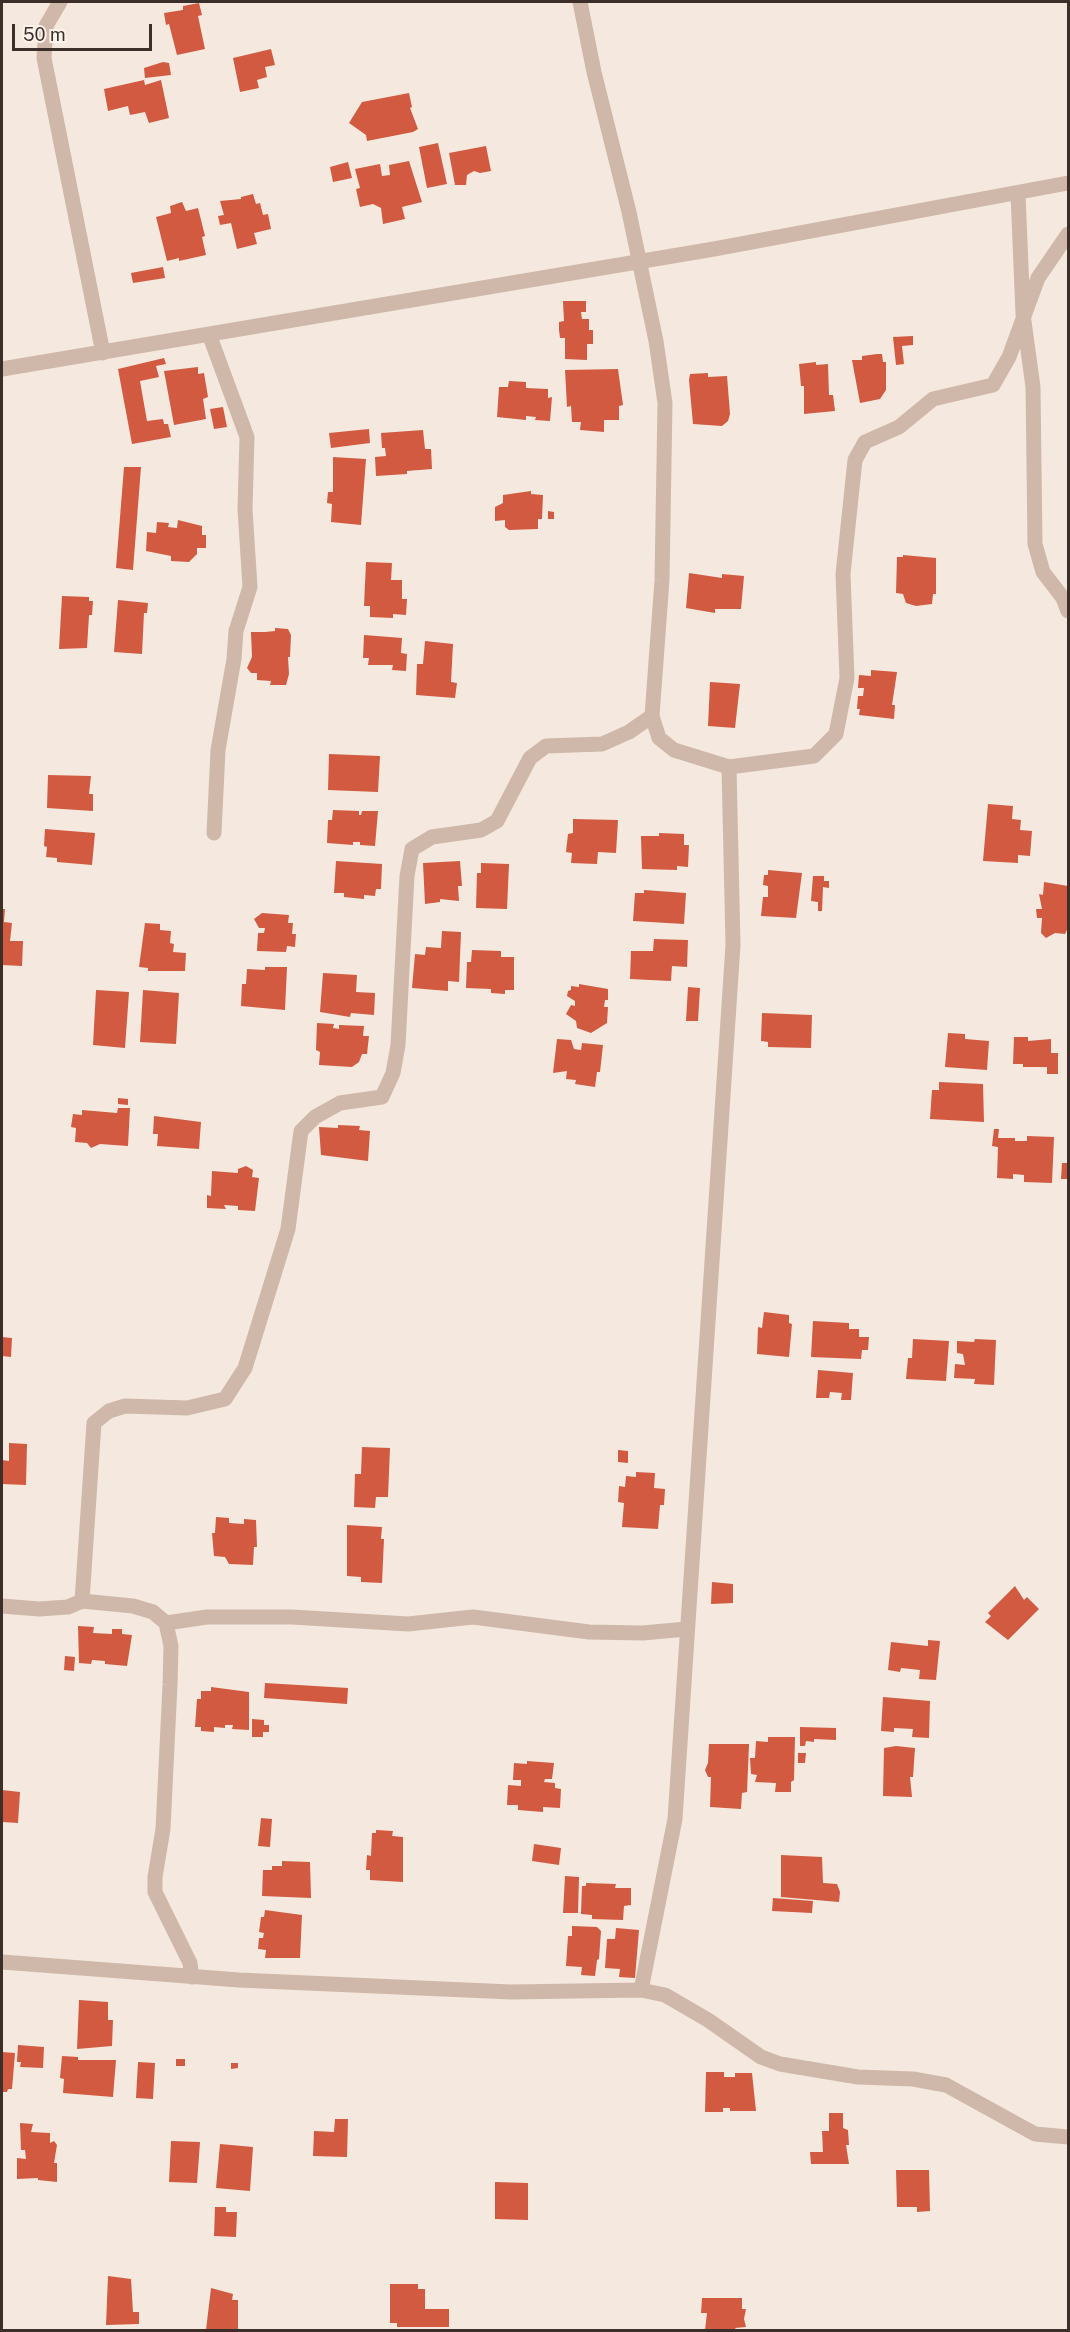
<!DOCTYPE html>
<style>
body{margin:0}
#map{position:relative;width:1070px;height:2332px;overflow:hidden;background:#f5e9df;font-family:"Public Sans",sans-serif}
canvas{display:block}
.frame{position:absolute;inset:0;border:3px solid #3c2e29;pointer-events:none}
.scale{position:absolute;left:12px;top:24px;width:140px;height:27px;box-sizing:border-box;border:3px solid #3c2e29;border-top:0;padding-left:8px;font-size:18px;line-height:21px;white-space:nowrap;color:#3c2e29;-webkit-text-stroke:4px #fcf4ec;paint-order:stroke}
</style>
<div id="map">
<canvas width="1070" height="2332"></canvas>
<div class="frame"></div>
<div class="scale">50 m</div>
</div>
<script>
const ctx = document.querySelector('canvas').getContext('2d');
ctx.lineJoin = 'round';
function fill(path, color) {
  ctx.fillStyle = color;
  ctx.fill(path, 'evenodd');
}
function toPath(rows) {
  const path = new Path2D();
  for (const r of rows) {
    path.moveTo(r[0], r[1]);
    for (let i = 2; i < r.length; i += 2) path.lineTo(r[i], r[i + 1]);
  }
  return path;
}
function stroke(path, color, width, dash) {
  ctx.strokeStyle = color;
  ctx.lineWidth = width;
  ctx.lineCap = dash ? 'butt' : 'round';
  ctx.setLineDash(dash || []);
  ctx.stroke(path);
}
const building = toPath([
 [199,3,202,15,198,16,205,49,177,55,169,24,166,25,164,13,183,10,183,6],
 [271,49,275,65,265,67,267,77,257,80,259,88,240,92,233,58],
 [163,62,169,63,171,75,145,78,144,68],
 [144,80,145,85,161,80,169,118,149,123,145,112,130,115,128,106,108,111,104,89],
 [409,93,412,107,410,108,418,129,413,132,367,141,366,135,349,123,362,102],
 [438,143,447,184,427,188,419,147],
 [486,146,491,171,480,173,474,171,467,175,466,185,455,185,449,153],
 [409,161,422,202,402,207,405,219,383,224,381,208,373,204,360,207,356,189,360,188,355,169,380,164,382,176,390,175,389,165],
 [348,162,352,178,333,182,330,167],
 [253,194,256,204,260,203,263,215,268,214,271,229,254,233,257,244,237,249,231,223,220,225,218,216,224,215,220,201,241,199,241,197],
 [182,202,186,211,198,208,205,236,202,237,206,255,179,261,179,258,167,261,156,217,171,213,170,206],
 [163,267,165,278,133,283,131,273],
 [563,301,586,301,586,312,581,312,582,319,589,319,589,330,593,330,593,344,587,344,587,360,565,359,565,338,560,338,559,330,559,322,564,321],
 [913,336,913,345,902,346,904,364,896,365,893,337],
 [877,354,882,354,883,362,886,362,886,390,880,399,860,403,852,360,862,360,862,356],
 [164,358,166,364,156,366,159,377,140,381,147,421,163,419,164,424,168,424,171,437,132,444,118,369],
 [816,362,816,365,828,364,829,395,833,395,835,411,804,414,804,386,801,386,799,364],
 [198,367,198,374,204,373,208,397,203,399,206,419,174,425,164,371],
 [618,369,623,405,619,406,619,420,604,420,604,432,580,430,581,422,572,422,571,406,567,407,565,370],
 [708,373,708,377,727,376,730,414,728,421,722,426,693,424,689,380,690,374],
 [509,381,526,382,526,388,548,389,548,398,552,397,550,421,535,420,536,417,526,416,526,420,497,417,499,387,508,387],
 [223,407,227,427,214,429,210,409],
 [369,429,370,443,331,448,329,433],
 [423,430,425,449,431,449,432,469,407,471,407,474,376,476,375,457,386,456,385,448,382,448,381,433],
 [333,457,366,459,361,525,331,522,332,504,327,503,328,492,333,492],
 [124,467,141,467,133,570,116,568],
 [531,491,531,494,543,495,542,519,538,519,538,529,509,530,505,527,505,520,495,521,495,507,503,503,503,495],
 [548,511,554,512,554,519,548,519],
 [178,520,202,526,202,535,206,535,206,548,197,548,197,554,189,562,171,561,171,556,146,551,147,532,156,533,157,522,169,523,168,527,177,528],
 [903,555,936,558,936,594,933,594,932,604,916,606,906,603,903,594,896,593,897,557,903,557],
 [366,562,392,563,391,580,402,580,402,599,407,599,406,615,393,614,393,618,370,617,370,606,364,606],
 [689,573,722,578,722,574,744,576,741,609,715,609,715,613,686,608],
 [62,596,89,597,89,601,93,601,92,615,89,615,87,648,59,649],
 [118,600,148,603,147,613,144,613,142,654,114,652],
 [275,628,288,629,291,635,290,657,288,657,289,674,286,685,270,685,271,681,257,680,257,673,251,673,247,668,252,657,251,632,265,632,275,631],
 [364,635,402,638,401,653,407,654,406,671,392,670,393,665,368,665,369,658,363,658],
 [425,641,453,644,451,682,457,683,455,698,416,695,417,664,423,664],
 [871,670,897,672,892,705,895,705,894,719,859,715,860,709,857,709,858,696,863,696,864,688,858,688,859,675,871,676],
 [710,682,740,684,735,728,708,726],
 [329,754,380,756,378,792,328,790],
 [48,775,91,776,89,794,93,794,93,811,47,808],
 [988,804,1013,806,1012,819,1021,820,1020,830,1032,831,1030,856,1018,855,1018,863,983,861],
 [333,810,359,811,359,815,361,815,362,811,378,811,375,846,360,845,360,842,353,842,353,845,327,843,328,820,332,820],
 [573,819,618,820,616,853,598,852,597,864,571,863,572,853,566,852,568,834,573,833],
 [45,829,95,833,92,865,57,862,57,858,46,857,47,847,44,846],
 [659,833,684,834,684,845,689,845,688,867,677,866,677,870,642,869,641,836,659,836],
 [336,861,382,864,381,889,376,889,375,896,364,895,364,899,344,897,344,893,334,893],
 [460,861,462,886,458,886,459,901,440,899,440,902,425,904,423,863],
 [481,863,509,864,507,909,476,908,477,873,481,873],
 [768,870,802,873,796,918,761,916,763,897,768,897,768,886,763,885,764,875,768,875],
 [813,876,824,876,824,881,829,881,829,888,823,887,822,911,818,911,818,902,811,901],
 [1044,882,1068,886,1068,928,1065,934,1055,933,1046,938,1041,933,1042,918,1037,918,1036,909,1042,909,1039,894,1043,895],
 [644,890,686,893,684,924,633,921,635,893,644,893],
 [2,909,5,909,4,922,12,923,10,941,23,941,22,966,2,965],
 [262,913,289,915,288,923,293,923,292,934,296,934,295,947,287,946,286,952,257,951,258,933,264,933,265,928,259,928,254,919],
 [145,923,160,924,160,930,171,931,170,943,174,944,173,952,186,953,185,971,148,971,148,968,139,967],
 [442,931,461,932,459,982,448,981,448,991,412,988,415,954,425,955,426,947,441,948],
 [654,939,688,940,687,967,672,966,671,981,630,979,631,951,653,951],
 [472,950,501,951,501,957,514,957,514,990,505,990,505,994,491,993,491,989,466,988,467,962,471,962],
 [265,967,287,967,285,1010,241,1006,242,984,246,984,247,969,265,970],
 [323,973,357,975,356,992,375,993,374,1015,351,1013,350,1017,320,1012],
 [579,984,608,989,608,1000,605,1000,604,1007,608,1007,607,1023,591,1033,577,1028,576,1021,566,1014,571,1005,575,1006,575,1001,567,996,568,991,571,990,571,986,579,987],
 [688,987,700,988,698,1021,686,1021],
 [96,990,129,992,125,1048,93,1045],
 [143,990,179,993,176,1044,140,1042],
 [762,1013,812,1015,811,1048,768,1047,768,1042,761,1041],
 [317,1023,334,1024,333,1028,339,1029,339,1025,364,1026,363,1036,369,1036,367,1054,362,1054,359,1062,352,1067,319,1065,320,1052,316,1050],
 [948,1033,965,1034,965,1039,989,1041,987,1070,945,1067],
 [1014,1037,1028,1037,1028,1041,1051,1039,1051,1053,1058,1053,1058,1074,1047,1074,1047,1067,1023,1067,1023,1064,1013,1064],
 [557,1039,571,1040,574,1049,581,1050,582,1043,603,1045,600,1072,597,1072,595,1087,575,1084,576,1080,566,1079,567,1071,553,1073],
 [939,1082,983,1084,984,1122,930,1119,932,1090,939,1090],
 [118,1098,128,1099,128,1105,118,1104],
 [118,1108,130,1108,128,1146,100,1144,91,1148,87,1143,75,1142,76,1128,71,1127,73,1114,82,1115,82,1110,117,1113],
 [154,1116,201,1122,199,1149,157,1146,158,1134,153,1134],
 [338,1125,360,1126,359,1130,370,1131,368,1161,321,1155,319,1127,338,1128],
 [994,1129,999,1129,998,1138,1015,1138,1015,1141,1027,1141,1027,1136,1054,1137,1052,1183,1024,1182,1024,1175,1013,1174,1013,1179,997,1178,998,1147,992,1146],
 [1062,1163,1068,1163,1068,1179,1061,1179],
 [246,1166,253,1170,252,1177,259,1178,255,1211,238,1210,238,1206,224,1205,226,1209,207,1208,207,1195,211,1196,212,1171,238,1173,238,1169],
 [764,1312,789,1315,789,1323,792,1324,789,1357,757,1354,758,1327,762,1328],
 [813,1321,849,1323,849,1329,859,1329,859,1337,869,1337,868,1350,862,1350,861,1359,811,1357],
 [2,1337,12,1338,11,1357,2,1356],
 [913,1339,949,1341,946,1381,906,1379,908,1358,912,1358],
 [975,1339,996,1340,994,1385,974,1384,975,1379,954,1378,955,1364,965,1365,963,1354,957,1353,957,1341,974,1342],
 [818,1370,853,1373,851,1400,841,1400,842,1393,830,1392,829,1398,816,1398],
 [9,1443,27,1444,26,1485,2,1484,2,1460,9,1461],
 [362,1447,390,1448,388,1497,376,1497,375,1508,354,1507,355,1474,361,1474],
 [618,1450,628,1451,628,1463,618,1462],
 [636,1472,655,1473,654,1488,665,1489,664,1505,660,1505,658,1529,622,1527,624,1503,618,1502,619,1486,625,1487,626,1476,636,1477],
 [216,1517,229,1518,229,1523,244,1524,244,1519,256,1520,257,1547,254,1547,253,1565,229,1564,225,1557,214,1556,212,1533,215,1533],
 [347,1525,382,1527,381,1539,384,1539,382,1583,361,1582,361,1577,347,1576],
 [712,1582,733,1584,733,1603,711,1604],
 [1015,1586,1024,1600,1027,1597,1039,1609,1008,1640,985,1622,991,1616,988,1613],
 [78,1626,94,1627,93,1633,112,1634,112,1629,122,1629,122,1634,132,1635,127,1666,105,1664,105,1661,92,1660,91,1664,79,1663],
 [928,1640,940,1641,936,1680,919,1679,920,1670,901,1668,900,1672,888,1670,891,1642,928,1646],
 [65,1656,75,1657,74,1671,64,1670],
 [265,1683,348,1688,347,1704,264,1698],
 [211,1687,249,1692,249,1730,232,1729,233,1725,225,1725,225,1728,214,1727,214,1732,201,1731,201,1727,195,1727,197,1699,201,1699,201,1691,211,1691],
 [883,1697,930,1701,929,1738,912,1737,913,1729,894,1728,894,1732,881,1731],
 [252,1719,264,1720,264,1725,269,1725,269,1732,263,1732,263,1737,252,1737],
 [800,1727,836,1728,836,1740,814,1739,814,1742,806,1741,805,1746,800,1746],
 [768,1737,795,1737,794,1780,791,1782,791,1792,775,1792,776,1783,755,1782,757,1775,751,1774,750,1758,755,1758,756,1741,768,1742],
 [709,1744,749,1744,747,1792,742,1793,741,1809,710,1807,711,1777,708,1777,705,1770,708,1763],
 [896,1746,915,1748,913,1777,910,1777,912,1797,883,1796,884,1748],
 [798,1753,806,1753,805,1763,798,1763],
 [527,1761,554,1763,552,1779,545,1779,544,1782,555,1783,555,1788,561,1789,560,1808,543,1807,543,1812,518,1810,518,1805,507,1805,508,1785,521,1786,521,1780,513,1780,514,1763,527,1764],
 [2,1790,20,1792,18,1823,2,1822],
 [261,1818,272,1819,270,1847,258,1846],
 [376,1830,393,1831,392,1836,403,1837,403,1882,370,1880,370,1870,366,1870,367,1855,371,1856,372,1833,376,1833],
 [534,1844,561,1848,559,1865,532,1861],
 [781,1855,822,1857,823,1883,837,1884,840,1892,839,1902,781,1897],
 [282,1861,310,1862,311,1898,262,1896,263,1870,272,1870,272,1866,282,1866],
 [565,1876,579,1877,578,1913,563,1913],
 [586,1883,616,1884,615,1888,631,1888,631,1905,624,1906,623,1920,592,1919,592,1915,581,1914,582,1886,586,1886],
 [773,1898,813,1901,812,1913,772,1911],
 [265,1910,302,1915,300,1958,265,1958,266,1950,258,1949,259,1938,263,1938,264,1933,259,1932,261,1917,264,1917],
 [572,1926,597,1927,601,1931,599,1959,597,1960,595,1976,581,1975,582,1967,566,1966,568,1936,572,1936],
 [616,1928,639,1930,635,1978,619,1977,620,1969,605,1968,607,1939,615,1939],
 [79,2000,108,2002,108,2020,113,2020,112,2046,77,2049],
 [18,2045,44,2047,43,2068,20,2067,21,2062,17,2062],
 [2,2052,15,2053,12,2089,8,2089,7,2092,2,2092],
 [62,2056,78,2057,78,2060,116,2060,113,2097,63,2093,64,2079,60,2078],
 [176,2059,185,2059,185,2066,176,2066],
 [138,2062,155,2063,153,2099,136,2098],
 [231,2063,238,2063,238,2068,231,2069],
 [706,2072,724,2072,724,2077,735,2077,735,2073,752,2073,756,2111,730,2111,730,2108,723,2108,723,2112,705,2112],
 [829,2113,843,2113,843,2128,848,2130,849,2145,846,2145,849,2164,811,2164,810,2152,823,2152,822,2131,829,2131],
 [335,2119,348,2119,347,2157,313,2156,314,2131,334,2132],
 [20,2123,33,2124,31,2132,50,2133,50,2143,54,2141,57,2145,54,2163,57,2163,57,2182,38,2180,38,2178,17,2179,17,2158,26,2159,25,2150,21,2150],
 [171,2141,200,2142,197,2183,169,2182],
 [220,2144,253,2147,250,2191,216,2188],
 [896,2170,929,2170,930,2211,917,2212,917,2207,897,2207],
 [495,2182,528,2183,528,2220,495,2219],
 [215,2207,226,2207,226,2212,237,2212,236,2237,214,2236],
 [108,2276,131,2279,133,2312,139,2312,139,2324,106,2325],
 [390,2284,418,2284,418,2289,425,2289,425,2309,449,2309,449,2327,397,2327,397,2323,390,2323],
 [211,2288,233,2294,232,2300,238,2300,238,2330,206,2330],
 [702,2298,742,2298,742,2309,746,2309,744,2319,746,2327,735,2328,736,2330,705,2330,707,2313,701,2313]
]);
const street = toPath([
 [60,2,46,26,44,58,103,353],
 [580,2,594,72,629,212,656,341,665,403,662,580,652,716,659,738,674,750,729,767,733,945,675,1819,641,1990,665,1995,708,2020,761,2057,780,2064,858,2077,913,2079,946,2085,1035,2134,1068,2137],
 [1018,194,1023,314,1033,387,1035,544,1043,572,1063,598,1068,611],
 [209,334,247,437,245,509,250,587,236,631,234,659,218,750,214,833],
 [2,369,714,249,1068,183],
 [729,767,814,756,836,734,847,678,843,574,855,460,865,442,899,427,933,399,993,385,1009,357,1038,278,1068,234],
 [82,1601,133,1606,153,1612,166,1623,171,1646,170,1685,163,1829,155,1877,155,1892,190,1963,192,1977],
 [2,1606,39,1609,68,1607,82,1601,94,1423,109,1411,125,1406,187,1408,225,1399,245,1368,288,1229,301,1131,315,1117,340,1103,382,1097,393,1073,398,1045,407,876,412,849,432,837,481,830,497,821,530,758,546,746,602,744,629,732,652,716],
 [166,1623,207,1617,292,1617,408,1624,473,1617,589,1632,643,1633,686,1629],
 [2,1962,239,1980,511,1992,641,1990]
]);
fill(building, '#d15a41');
stroke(street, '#cfb8a9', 15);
</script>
